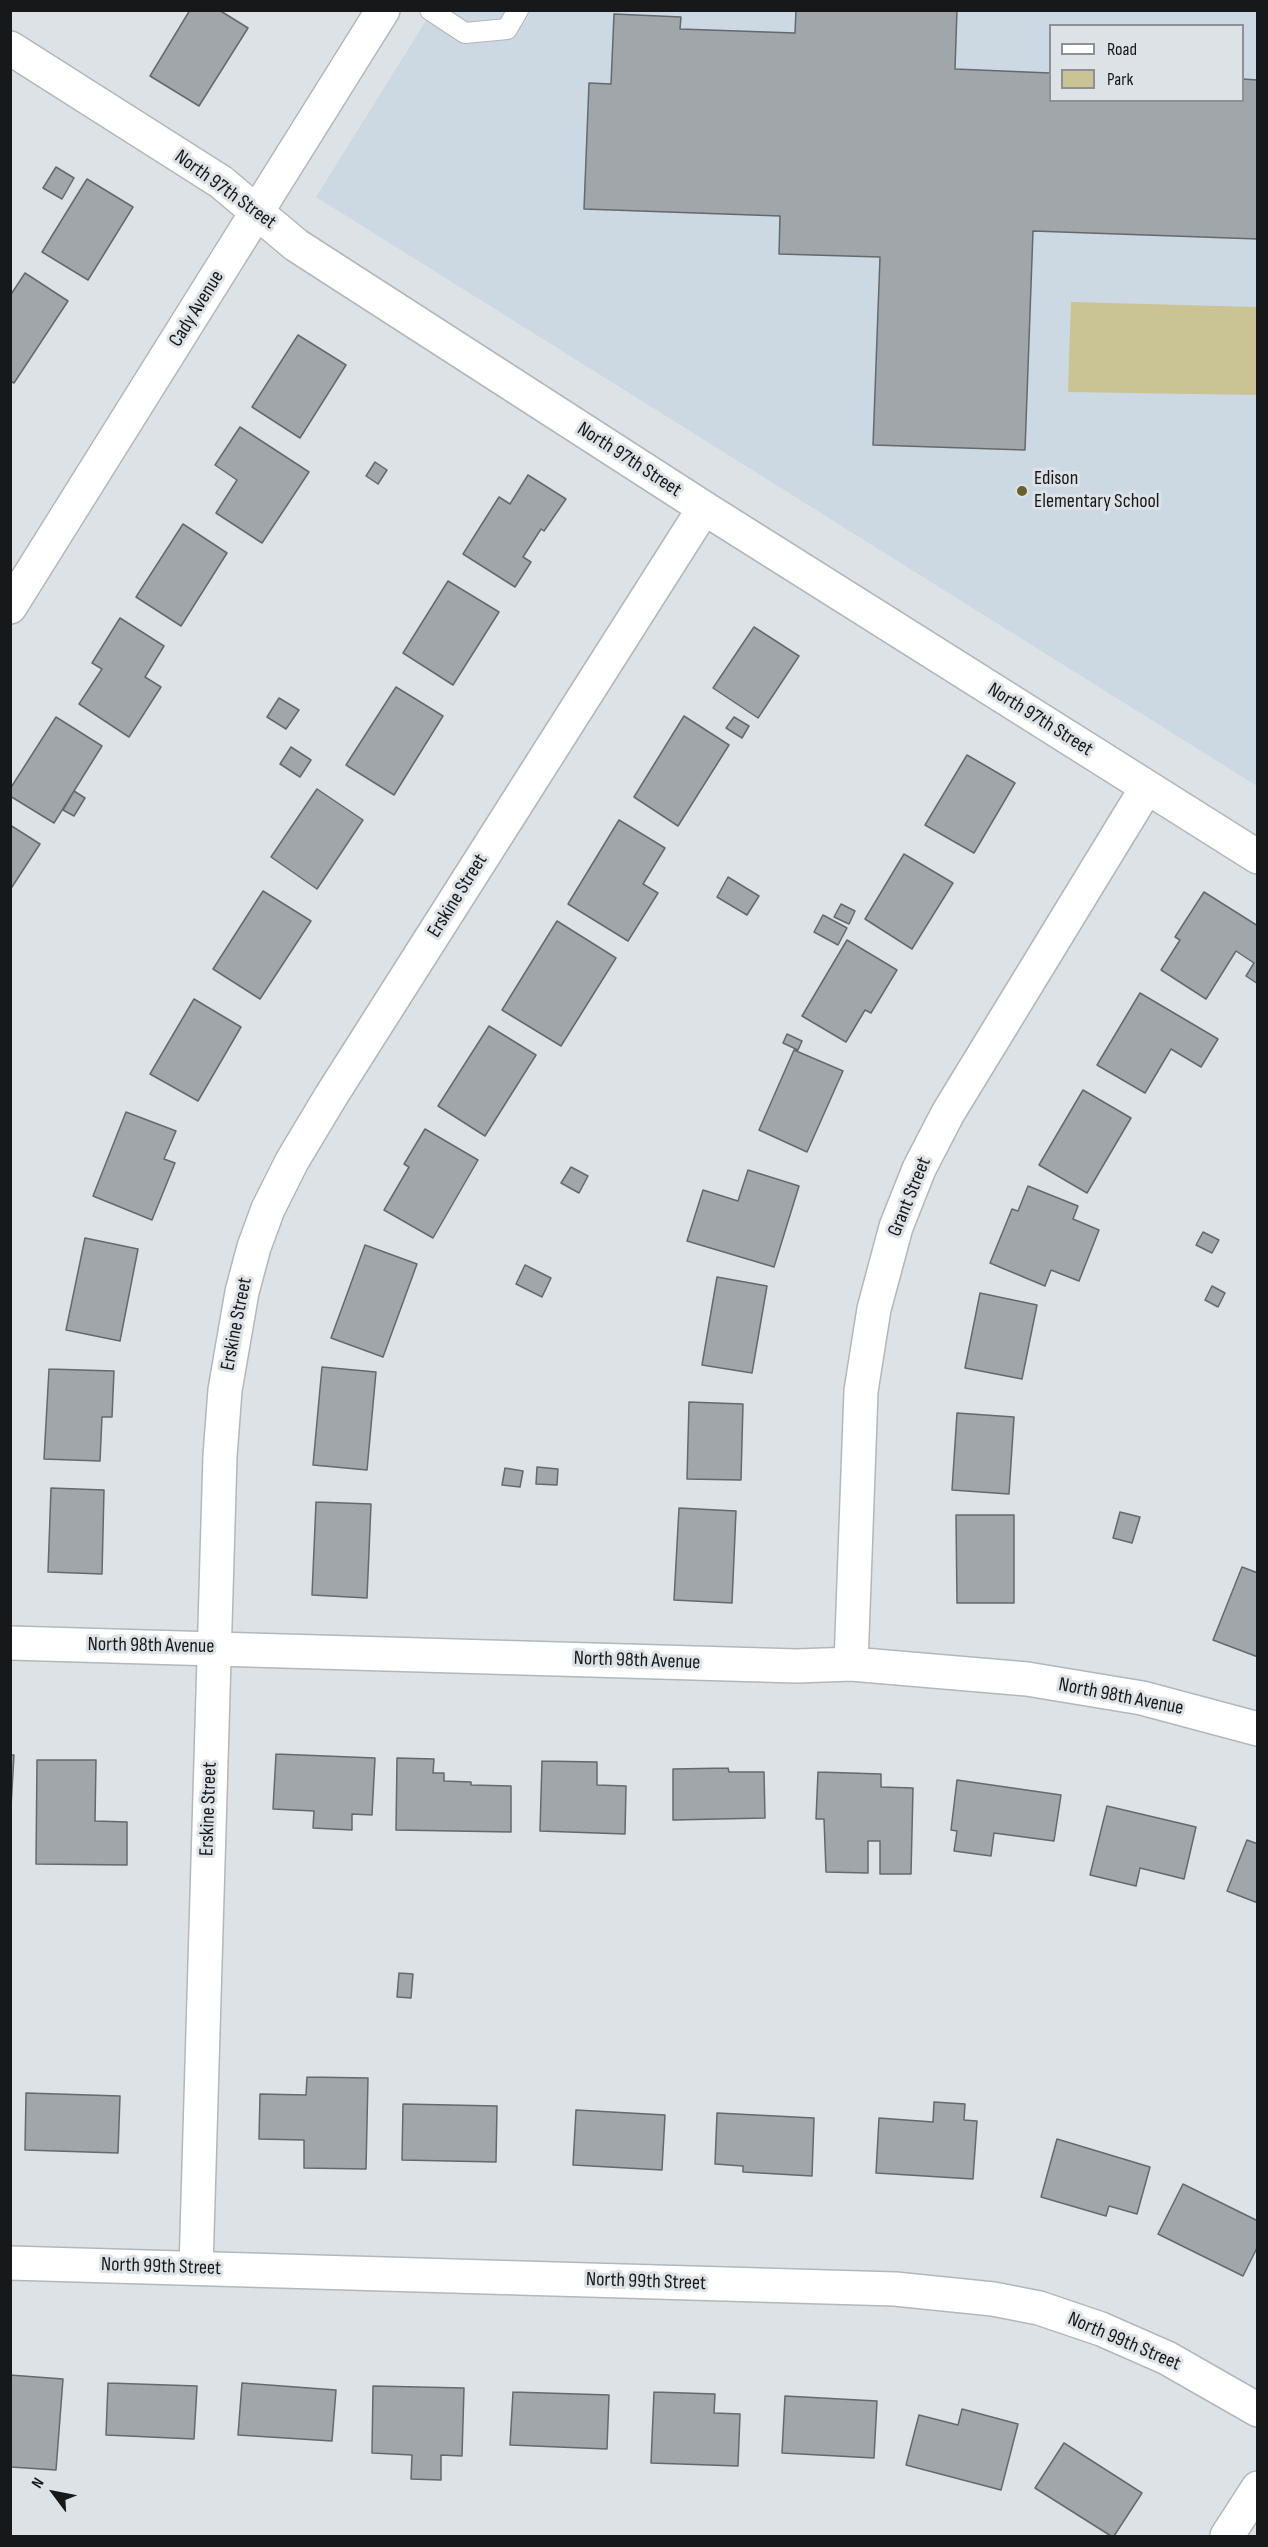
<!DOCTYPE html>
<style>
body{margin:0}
#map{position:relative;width:1268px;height:2547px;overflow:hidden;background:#dde2e7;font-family:"Sofia Sans Condensed",sans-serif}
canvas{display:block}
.frame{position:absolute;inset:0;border:12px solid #161819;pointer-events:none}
.legend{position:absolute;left:1049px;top:24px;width:195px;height:78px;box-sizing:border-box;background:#dde2e7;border:2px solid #8d9195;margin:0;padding:8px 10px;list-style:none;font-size:18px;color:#161819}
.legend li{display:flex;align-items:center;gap:12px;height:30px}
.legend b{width:30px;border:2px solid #8d9195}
.north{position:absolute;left:24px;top:2463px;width:60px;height:60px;-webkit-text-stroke:4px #dde2e7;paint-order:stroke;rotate:302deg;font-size:16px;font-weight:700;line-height:24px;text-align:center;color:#161819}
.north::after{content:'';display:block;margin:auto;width:21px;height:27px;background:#161819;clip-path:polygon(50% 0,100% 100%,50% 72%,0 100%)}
</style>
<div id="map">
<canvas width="1268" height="2547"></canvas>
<div class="frame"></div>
<ul class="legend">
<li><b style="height:8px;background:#fff"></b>Road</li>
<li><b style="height:16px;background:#cac394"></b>Park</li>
</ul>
<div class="north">N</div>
</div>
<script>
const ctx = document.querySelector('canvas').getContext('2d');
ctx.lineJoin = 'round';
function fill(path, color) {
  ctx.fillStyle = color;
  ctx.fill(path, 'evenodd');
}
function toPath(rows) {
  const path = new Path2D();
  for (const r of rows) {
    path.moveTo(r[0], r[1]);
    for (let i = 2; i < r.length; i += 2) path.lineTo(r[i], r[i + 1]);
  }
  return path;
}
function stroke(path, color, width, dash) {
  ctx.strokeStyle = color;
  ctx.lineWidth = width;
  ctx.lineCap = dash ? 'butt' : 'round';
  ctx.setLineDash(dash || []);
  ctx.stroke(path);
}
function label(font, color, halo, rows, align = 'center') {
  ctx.font = font + ' "Sofia Sans Condensed",sans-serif';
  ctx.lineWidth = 6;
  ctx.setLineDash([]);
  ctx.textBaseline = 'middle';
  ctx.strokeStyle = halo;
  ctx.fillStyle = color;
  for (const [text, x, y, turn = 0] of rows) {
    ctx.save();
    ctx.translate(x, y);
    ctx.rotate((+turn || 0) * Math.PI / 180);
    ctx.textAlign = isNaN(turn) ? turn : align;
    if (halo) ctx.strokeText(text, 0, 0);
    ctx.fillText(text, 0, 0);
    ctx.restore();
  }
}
const built = toPath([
 [432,11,1257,11,1257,786,316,197],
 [1050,26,1242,26,1242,100,1050,100]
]);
const green = toPath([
 [1071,302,1257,307,1257,395,1068,392]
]);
const building = toPath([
 [190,10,219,10,248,28,199,106,150,76,190,10],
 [796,10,957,10,955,69,1050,73,1050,100,1242,100,1242,79,1258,80,1258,239,1033,231,1025,450,873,445,880,257,779,254,780,216,584,209,589,83,611,84,614,14,681,17,680,29,795,33,796,10],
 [56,167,74,178,62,199,43,188,56,167],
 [87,179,133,207,88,280,42,252,87,179],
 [25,273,68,301,14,383,10,381,10,296,25,273],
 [298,335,346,365,300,438,252,407,298,335],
 [240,427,309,472,262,543,216,513,237,480,215,465,240,427],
 [375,462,387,470,378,484,366,476,375,462],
 [528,475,566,499,544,531,541,529,523,557,531,562,515,587,463,554,499,497,510,504,528,475],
 [183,524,227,553,181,626,136,597,183,524],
 [448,581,499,612,453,685,403,653,448,581],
 [120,618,164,646,145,677,161,687,129,737,79,704,102,669,92,663,120,618],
 [754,627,799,656,758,718,713,688,754,627],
 [396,687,443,716,394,795,346,765,396,687],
 [279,698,299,710,286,729,267,717,279,698],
 [684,716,729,745,678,826,634,797,684,716],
 [56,717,102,746,54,823,10,796,10,789,56,717],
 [734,717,749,726,742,738,726,728,734,717],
 [291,747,311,760,300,777,280,764,291,747],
 [967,755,1015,783,974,853,925,825,967,755],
 [317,789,363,820,317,889,271,857,317,789],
 [74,791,85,798,74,816,63,810,74,791],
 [619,820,665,848,643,884,658,893,628,941,568,904,619,820],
 [10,825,40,844,10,890,10,825],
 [904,854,953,883,912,949,865,919,904,854],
 [728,877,759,896,747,915,717,897,728,877],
 [263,891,311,921,260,999,213,969,263,891],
 [1204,892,1258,926,1258,984,1246,976,1254,963,1236,951,1206,999,1161,970,1180,940,1175,937,1204,892],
 [841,904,855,911,849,924,834,917,841,904],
 [823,915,847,928,838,945,814,932,823,915],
 [557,921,616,958,561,1046,502,1010,557,921],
 [847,940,897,970,871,1013,865,1010,846,1042,802,1016,847,940],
 [1140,993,1218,1039,1201,1067,1171,1049,1145,1093,1097,1065,1140,993],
 [194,999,241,1027,198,1101,150,1074,194,999],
 [489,1026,536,1055,485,1136,438,1106,489,1026],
 [787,1034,802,1041,798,1050,783,1043,787,1034],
 [794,1050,843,1071,807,1152,759,1130,794,1050],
 [1083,1090,1131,1118,1087,1193,1039,1165,1083,1090],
 [126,1112,176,1131,164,1159,175,1163,152,1220,93,1196,126,1112],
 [425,1129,478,1160,433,1238,384,1210,409,1167,404,1164,425,1129],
 [571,1167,588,1176,579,1193,561,1183,571,1167],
 [748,1170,799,1186,774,1267,687,1241,703,1190,738,1201,748,1170],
 [1028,1186,1078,1206,1073,1219,1099,1230,1079,1281,1051,1270,1045,1286,990,1263,1012,1209,1018,1211,1028,1186],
 [1203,1232,1219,1240,1212,1253,1196,1245,1203,1232],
 [85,1238,138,1249,120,1341,66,1330,85,1238],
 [365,1245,417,1264,383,1357,331,1338,365,1245],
 [525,1265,551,1278,542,1297,516,1284,525,1265],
 [717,1277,767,1286,752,1373,702,1365,717,1277],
 [1212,1286,1225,1293,1218,1307,1205,1300,1212,1286],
 [980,1293,1037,1305,1022,1379,965,1368,980,1293],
 [322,1367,376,1372,367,1470,313,1465,322,1367],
 [49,1369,114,1371,112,1417,102,1417,100,1461,44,1459,49,1369],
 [689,1402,743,1404,741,1480,687,1479,689,1402],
 [957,1413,1014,1417,1009,1494,952,1490,957,1413],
 [537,1467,558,1469,557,1485,536,1484,537,1467],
 [505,1468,523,1471,520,1487,502,1485,505,1468],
 [51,1488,104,1490,102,1574,48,1572,51,1488],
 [316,1502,371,1504,367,1598,312,1595,316,1502],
 [679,1508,736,1511,732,1603,674,1600,679,1508],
 [1120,1512,1140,1517,1132,1543,1113,1538,1120,1512],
 [956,1515,1014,1515,1014,1603,957,1603,956,1515],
 [1242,1567,1258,1573,1258,1657,1213,1640,1242,1567],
 [276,1754,375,1758,372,1815,352,1814,352,1830,313,1828,314,1811,273,1809,276,1754],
 [10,1755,14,1755,11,1807,10,1807,10,1755],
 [397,1758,434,1759,433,1773,444,1773,444,1781,471,1782,471,1785,511,1786,511,1832,396,1830,397,1758],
 [37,1760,96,1760,95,1821,127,1822,127,1865,36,1864,37,1760],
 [542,1761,597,1762,597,1785,626,1786,625,1834,540,1831,542,1761],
 [728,1768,729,1772,764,1772,765,1818,673,1820,673,1769,728,1768],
 [818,1772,881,1774,881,1787,913,1788,911,1874,880,1874,880,1841,868,1841,868,1873,826,1872,824,1819,816,1819,818,1772],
 [957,1780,1061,1795,1054,1841,994,1833,991,1856,954,1851,957,1831,951,1830,957,1780],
 [1107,1806,1196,1827,1184,1879,1140,1868,1136,1886,1090,1875,1107,1806],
 [1247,1840,1258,1844,1258,1903,1227,1891,1247,1840],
 [399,1973,413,1974,411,1998,397,1997,399,1973],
 [307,2077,368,2078,366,2169,304,2168,304,2140,259,2139,260,2094,306,2095,307,2077],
 [26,2093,120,2096,118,2153,25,2150,26,2093],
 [934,2102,965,2104,964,2120,977,2121,973,2179,876,2173,879,2118,933,2122,934,2102],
 [403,2104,497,2106,496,2162,402,2160,403,2104],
 [576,2110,665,2115,662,2170,573,2165,576,2110],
 [717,2113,814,2118,812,2176,743,2172,743,2166,715,2164,717,2113],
 [1057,2139,1150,2167,1137,2214,1109,2206,1106,2216,1041,2197,1057,2139],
 [1183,2184,1258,2221,1258,2246,1243,2276,1158,2234,1183,2184],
 [10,2375,63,2379,56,2470,11,2467,10,2375],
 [108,2383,197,2386,194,2439,106,2435,108,2383],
 [242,2383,336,2390,332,2441,238,2435,242,2383],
 [373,2386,464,2388,462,2456,441,2455,441,2480,411,2479,412,2455,372,2453,373,2386],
 [513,2392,609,2395,607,2449,510,2445,513,2392],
 [654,2392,715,2394,714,2413,740,2414,738,2466,651,2463,654,2392],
 [785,2396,877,2401,874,2458,782,2453,785,2396],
 [962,2409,1018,2424,1001,2490,906,2465,919,2415,958,2425,962,2409],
 [1064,2443,1142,2493,1114,2536,1111,2536,1035,2488,1064,2443]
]);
const service = toPath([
 [430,10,465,33,507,29,518,10]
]);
const minor = toPath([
 [10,48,221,182,296,245,704,508,1258,857],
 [10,607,383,10],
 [10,1643,797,1666,851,1664,1027,1679,1142,1698,1258,1729],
 [851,1664,861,1391,874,1309,896,1227,919,1169,948,1113,1147,787],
 [10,2263,895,2289,993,2299,1039,2308,1101,2329,1167,2358,1258,2410],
 [196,2268,220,1456,225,1390,242,1292,254,1247,268,1209,292,1161,331,1096,704,508]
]);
const secondary = toPath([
 [1227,2536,1258,2488]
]);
const markers = [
 [1022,491,6,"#69612d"]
];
const streetNames = [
 ["North 97th Street",225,190,36],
 ["Cady Avenue",197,309,-58],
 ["North 97th Street",629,460,33],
 ["North 97th Street",1040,720,32],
 ["Erskine Street",458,896,-58],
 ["Grant Street",910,1197,-68],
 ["Erskine Street",237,1324,-79],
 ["North 98th Avenue",151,1646,1],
 ["North 98th Avenue",637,1661,2],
 ["North 98th Avenue",1121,1697,11],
 ["Erskine Street",209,1809,-88],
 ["North 99th Street",161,2267,2],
 ["North 99th Street",646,2282,2],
 ["North 99th Street",1124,2342,23]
];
const poiNames = [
 ["Edison",1034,479],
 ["Elementary School",1034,502]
];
fill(built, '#ccd9e2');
fill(green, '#cac394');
fill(building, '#a1a6ab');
stroke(building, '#64696c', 1.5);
stroke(service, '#b1b7bb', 22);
stroke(minor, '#b1b7bb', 36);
stroke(secondary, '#b1b7bb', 36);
stroke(service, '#fff', 20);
stroke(minor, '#fff', 33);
stroke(secondary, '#fff', 33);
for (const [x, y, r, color] of markers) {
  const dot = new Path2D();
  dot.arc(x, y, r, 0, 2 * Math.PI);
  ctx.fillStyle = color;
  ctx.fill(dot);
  stroke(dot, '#dde2e7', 2);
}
label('20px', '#161819', '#dde2e7', streetNames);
label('20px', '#161819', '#dde2e7', poiNames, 'left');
</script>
